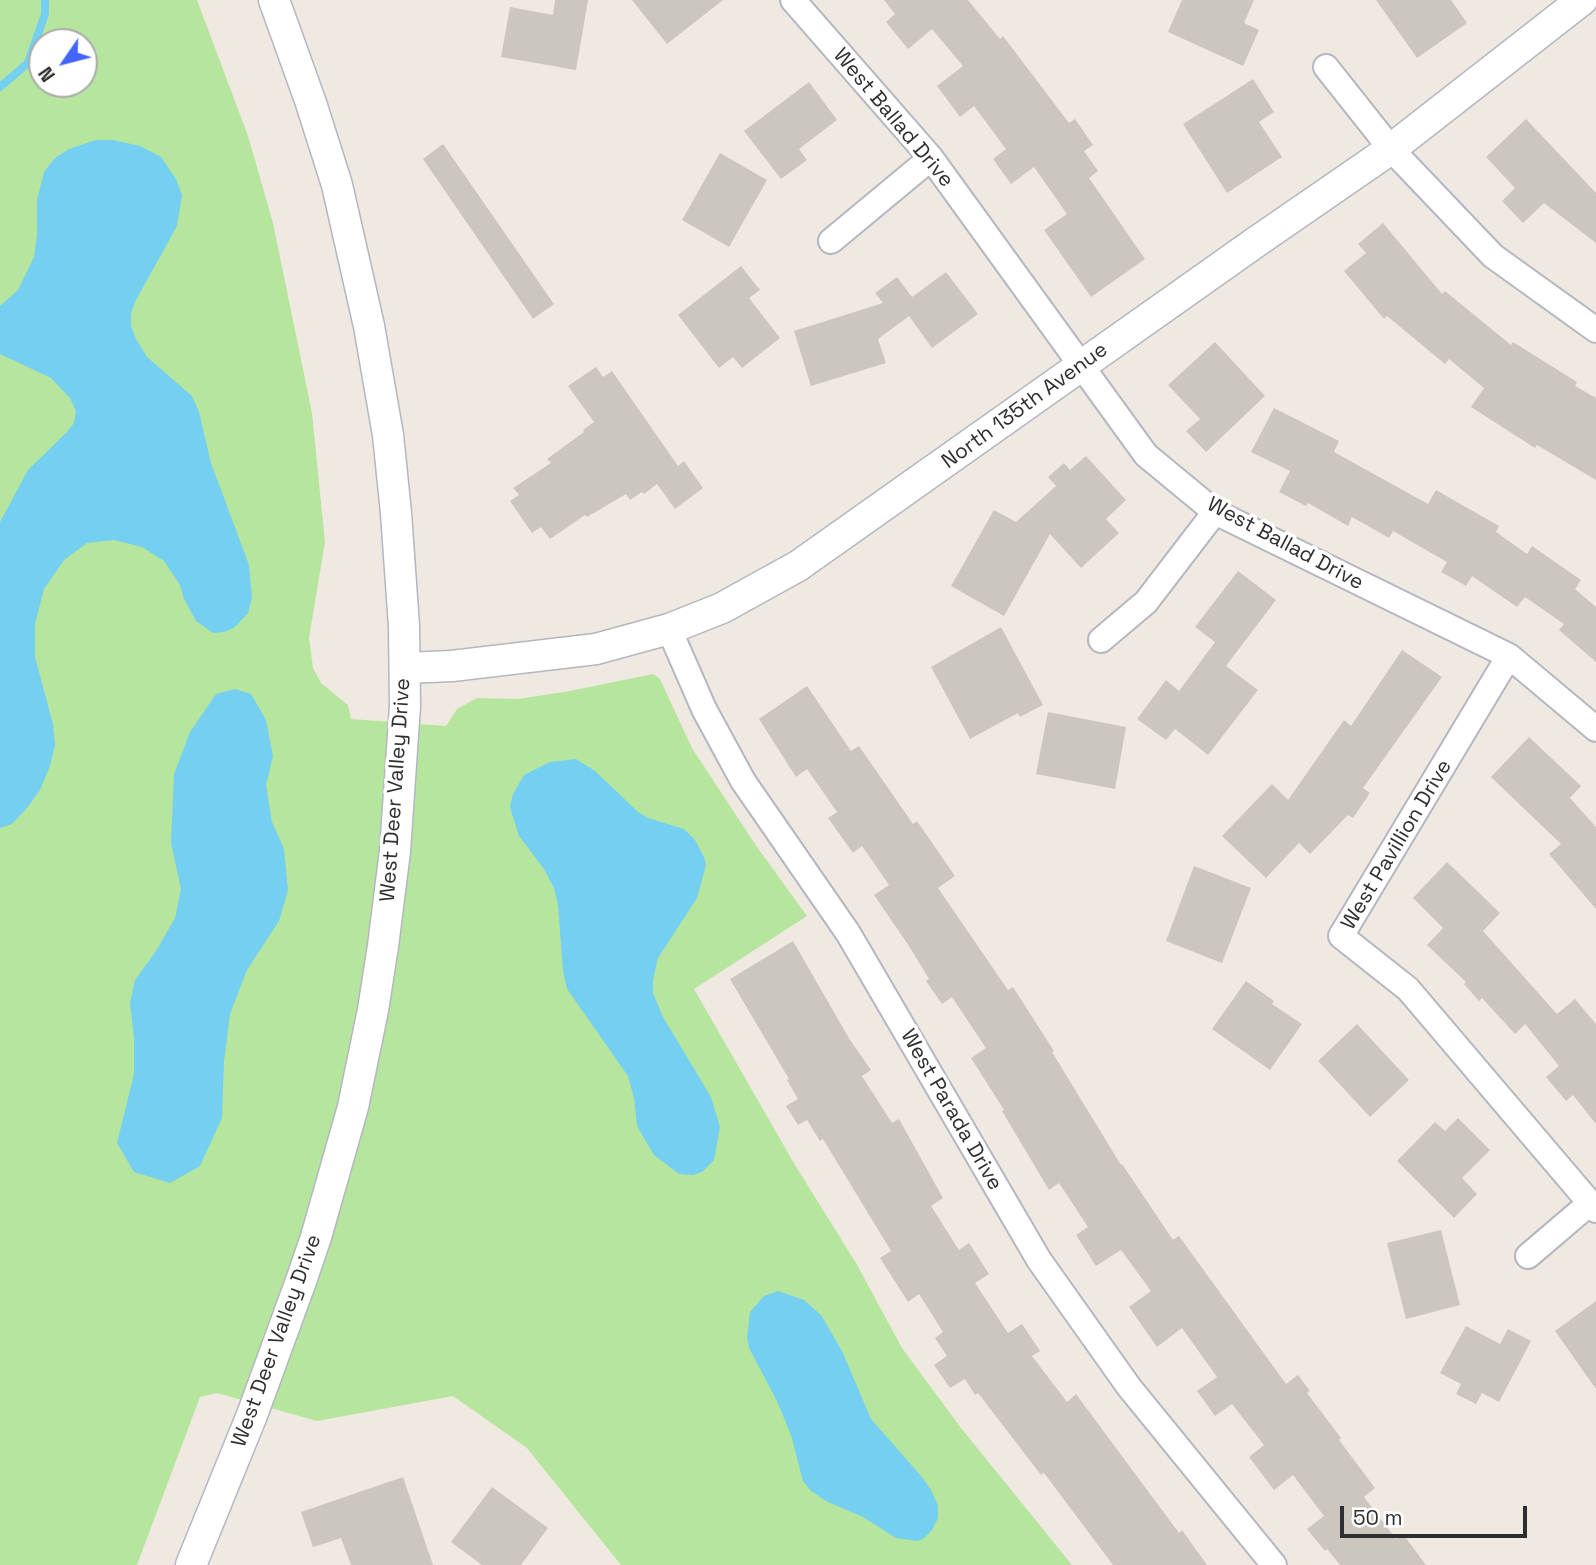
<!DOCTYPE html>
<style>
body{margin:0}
#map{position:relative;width:1596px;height:1565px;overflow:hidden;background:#efe9e1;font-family:"Space Grotesk",sans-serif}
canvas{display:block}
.north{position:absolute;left:28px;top:28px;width:70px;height:70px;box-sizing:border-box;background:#fff;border:2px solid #ababab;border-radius:50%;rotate:235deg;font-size:19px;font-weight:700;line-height:28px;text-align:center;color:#2e2e2e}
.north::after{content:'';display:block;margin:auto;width:24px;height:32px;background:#4264fb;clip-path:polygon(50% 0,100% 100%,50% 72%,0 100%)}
.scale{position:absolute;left:1340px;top:1506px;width:187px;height:32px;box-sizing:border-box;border:4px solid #2e2e2e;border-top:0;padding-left:9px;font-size:21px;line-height:24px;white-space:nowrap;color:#2e2e2e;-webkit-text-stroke:5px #fff;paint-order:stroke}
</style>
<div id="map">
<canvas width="1596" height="1565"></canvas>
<div class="north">N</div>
<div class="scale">50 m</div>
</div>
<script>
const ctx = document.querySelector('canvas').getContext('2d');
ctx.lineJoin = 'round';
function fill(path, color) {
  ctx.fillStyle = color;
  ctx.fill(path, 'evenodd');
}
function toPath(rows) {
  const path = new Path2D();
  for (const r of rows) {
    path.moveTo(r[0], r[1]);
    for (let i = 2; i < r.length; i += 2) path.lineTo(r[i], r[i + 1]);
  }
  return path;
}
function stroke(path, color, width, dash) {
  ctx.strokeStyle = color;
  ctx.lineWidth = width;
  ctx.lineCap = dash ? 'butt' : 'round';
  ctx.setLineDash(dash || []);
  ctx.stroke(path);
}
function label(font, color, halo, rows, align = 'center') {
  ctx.font = font + ' "Space Grotesk",sans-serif';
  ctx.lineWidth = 7;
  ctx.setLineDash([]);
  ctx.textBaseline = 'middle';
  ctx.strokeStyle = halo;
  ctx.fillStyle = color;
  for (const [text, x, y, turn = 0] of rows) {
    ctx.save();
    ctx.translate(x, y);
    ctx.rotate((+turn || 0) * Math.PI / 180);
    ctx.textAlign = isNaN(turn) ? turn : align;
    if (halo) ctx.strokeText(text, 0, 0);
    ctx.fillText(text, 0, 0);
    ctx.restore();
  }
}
const green = toPath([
 [0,0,197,0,248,136,273,223,312,413,325,542,309,638,313,668,321,683,348,705,351,719,446,726,457,709,477,698,518,699,570,691,653,674,660,679,692,748,757,847,807,916,694,989,795,1165,856,1263,902,1348,961,1428,1072,1565,621,1565,527,1448,453,1396,317,1421,217,1393,200,1397,137,1565,0,1565],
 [42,42,84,42,84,84,42,84]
]);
const water = toPath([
 [96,140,113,140,140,146,161,157,176,179,182,195,177,226,136,300,131,313,131,326,136,339,147,357,192,396,199,412,211,463,249,565,252,598,248,613,234,628,224,632,213,633,196,621,184,599,180,585,164,561,142,547,114,540,87,543,64,560,44,589,35,624,35,657,53,724,55,745,50,766,40,790,27,808,12,824,0,828,0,522,28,470,67,432,74,423,76,411,70,398,51,378,0,354,0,306,18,290,34,257,37,235,37,200,44,172,55,158,69,149],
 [235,689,251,694,266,720,273,756,266,785,272,822,284,849,288,890,279,921,247,970,230,1014,224,1062,222,1118,200,1166,170,1183,134,1172,117,1143,134,1074,134,1038,130,1003,135,980,156,951,175,918,181,889,171,843,174,774,190,732,216,694],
 [576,759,595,771,638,812,648,818,684,829,695,840,704,857,706,865,697,898,658,958,653,980,653,993,663,1017,711,1097,720,1127,714,1160,702,1172,693,1175,679,1174,654,1155,637,1126,634,1098,628,1076,567,989,563,971,558,905,554,888,544,869,519,836,512,814,510,806,513,794,524,775,550,762],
 [778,1291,804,1300,821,1315,842,1351,871,1419,922,1477,931,1490,938,1506,938,1518,932,1530,923,1539,917,1541,896,1538,863,1517,826,1501,810,1490,803,1481,791,1435,777,1401,749,1348,747,1337,750,1312,764,1296]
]);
const stream = toPath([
 [0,87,28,63,45,14,45,0]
]);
const building = toPath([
 [555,0,588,0,576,70,501,57,510,7,553,15],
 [632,0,723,0,667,44],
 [884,0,968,0,1000,39,1003,36,1069,123,1075,119,1093,145,1084,151,1098,171,1089,178,1145,259,1091,297,1044,230,1067,214,1034,167,1011,184,993,159,1006,149,974,106,960,117,937,86,963,66,932,29,908,49,886,22,895,14],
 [1182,0,1254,0,1244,23,1259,30,1243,66,1168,32],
 [1376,0,1451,0,1467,23,1417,58],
 [1253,79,1274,112,1259,122,1282,157,1227,193,1183,124],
 [809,82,837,120,799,149,807,160,781,179,744,131],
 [1526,119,1596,193,1596,243,1544,203,1523,223,1502,201,1515,188,1486,157],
 [443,144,554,304,533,319,423,159],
 [720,153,767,180,729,247,682,220],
 [1383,223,1442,294,1445,291,1511,345,1513,342,1577,382,1575,386,1596,398,1596,480,1537,445,1535,448,1471,407,1484,388,1449,359,1445,364,1387,316,1384,319,1344,271,1366,253,1358,244],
 [741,266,760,290,749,298,780,338,742,368,733,357,719,368,678,315],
 [946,272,978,314,932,348,909,316,878,339,886,363,811,386,794,331,883,303,875,293,897,277,912,297],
 [1215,342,1265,396,1206,452,1186,431,1200,419,1168,385],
 [596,367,603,377,612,371,678,466,684,461,703,488,675,509,657,484,644,494,642,492,630,500,626,494,587,517,585,515,550,539,541,527,532,533,510,501,519,495,513,488,551,463,547,459,584,432,583,430,594,422,568,386],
 [1274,408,1339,441,1334,452,1428,504,1436,490,1499,526,1496,532,1527,554,1532,546,1581,580,1575,589,1596,607,1596,662,1559,630,1564,624,1525,597,1517,607,1472,576,1466,586,1441,572,1447,562,1393,531,1389,538,1352,517,1348,526,1308,503,1306,506,1279,492,1290,471,1251,452],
 [1086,456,1126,500,1106,519,1119,533,1081,568,1050,534,1004,616,951,586,994,510,1016,522,1056,486,1048,477,1064,463,1070,470],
 [1238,571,1276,600,1226,666,1258,690,1208,755,1175,729,1166,740,1137,719,1166,680,1179,691,1215,642,1195,627],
 [1001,627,1043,705,1020,717,1018,713,970,739,931,667],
 [1402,650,1442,677,1363,788,1370,793,1353,818,1348,815,1310,854,1299,843,1266,878,1222,836,1272,784,1288,800,1344,720,1351,726],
 [807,686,851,751,859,746,913,824,917,821,955,876,938,888,1008,990,1013,987,1054,1051,1052,1052,1121,1165,1122,1164,1173,1240,1179,1236,1286,1384,1298,1375,1310,1391,1307,1393,1341,1438,1339,1440,1375,1488,1364,1497,1396,1539,1403,1534,1426,1565,1340,1565,1327,1549,1325,1551,1307,1529,1324,1516,1293,1475,1274,1490,1249,1457,1264,1445,1232,1404,1215,1416,1197,1391,1217,1377,1182,1328,1157,1347,1129,1307,1151,1291,1121,1250,1096,1266,1076,1235,1088,1227,1059,1183,1049,1190,1002,1111,1004,1110,971,1058,986,1048,952,997,942,1004,926,981,929,979,909,946,874,895,889,885,862,846,853,853,828,818,837,812,807,769,796,777,759,719],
 [1048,712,1126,727,1115,789,1036,774],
 [1529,737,1581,786,1570,798,1596,827,1596,909,1549,854,1561,844,1491,777],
 [1447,862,1500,913,1483,931,1557,1014,1575,999,1596,1024,1596,1124,1573,1095,1566,1101,1546,1077,1559,1066,1525,1024,1515,1034,1482,998,1479,1001,1464,984,1466,982,1427,945,1443,928,1413,898],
 [1194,866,1251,888,1222,963,1166,941],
 [793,941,850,1040,871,1070,862,1076,892,1123,899,1119,943,1198,931,1206,959,1250,969,1243,989,1274,975,1283,1008,1333,1022,1324,1040,1351,1032,1356,1067,1402,1076,1394,1179,1533,1182,1530,1207,1565,1113,1565,1044,1473,1041,1475,978,1393,975,1395,965,1379,950,1388,934,1365,947,1356,935,1338,943,1332,919,1294,908,1302,880,1258,891,1251,823,1139,820,1141,807,1120,798,1125,786,1106,798,1099,787,1080,789,1079,730,979],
 [1246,981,1274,1001,1272,1004,1302,1024,1270,1070,1212,1029],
 [1357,1024,1409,1080,1370,1117,1318,1061],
 [1458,1118,1490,1150,1462,1178,1477,1194,1454,1218,1397,1161,1435,1122,1445,1131],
 [1441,1230,1460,1305,1406,1319,1387,1243],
 [1596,1301,1596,1389,1555,1331],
 [1466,1326,1500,1344,1508,1329,1531,1341,1499,1402,1482,1393,1476,1404,1456,1394,1461,1384,1440,1373],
 [403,1477,433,1565,351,1565,341,1538,313,1547,301,1512],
 [492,1487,548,1528,521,1565,482,1565,451,1542]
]);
const minor = toPath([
 [793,0,931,158,1146,455,1215,512,1509,656,1596,729],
 [1326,67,1391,149,1493,256,1596,330],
 [831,241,931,158],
 [669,629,704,709,743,781,848,933,1039,1260,1129,1387,1274,1565],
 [1101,640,1146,602,1215,512],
 [1509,656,1341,936,1408,989,1596,1210],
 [1528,1256,1590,1203]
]);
const tertiary = toPath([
 [405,668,452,666,596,649,669,629,722,608,798,566,1256,242,1391,149,1582,0],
 [191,1565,252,1415,301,1281,316,1237,353,1107,373,1010,383,946,395,851,405,706,404,626,396,513,388,435,369,326,337,185,311,103,274,0]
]);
const streetNames = [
 ["West Ballad Drive",893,118,50],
 ["North 135th Avenue",1025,406,-36],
 ["West Ballad Drive",1285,544,28],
 ["West Deer Valley Drive",396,790,-86],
 ["West Pavillion Drive",1397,845,-59],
 ["West Parada Drive",951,1110,60],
 ["West Deer Valley Drive",277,1341,-70]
];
fill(green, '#b6e59e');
fill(water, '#75cff0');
stroke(stream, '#75cff0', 8);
fill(building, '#cbc7bf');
stroke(minor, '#b4b7c1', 28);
stroke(tertiary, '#b4b7c1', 33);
stroke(minor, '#fff', 24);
stroke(tertiary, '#fff', 30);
label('21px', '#2e2e2e', '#fff', streetNames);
</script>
